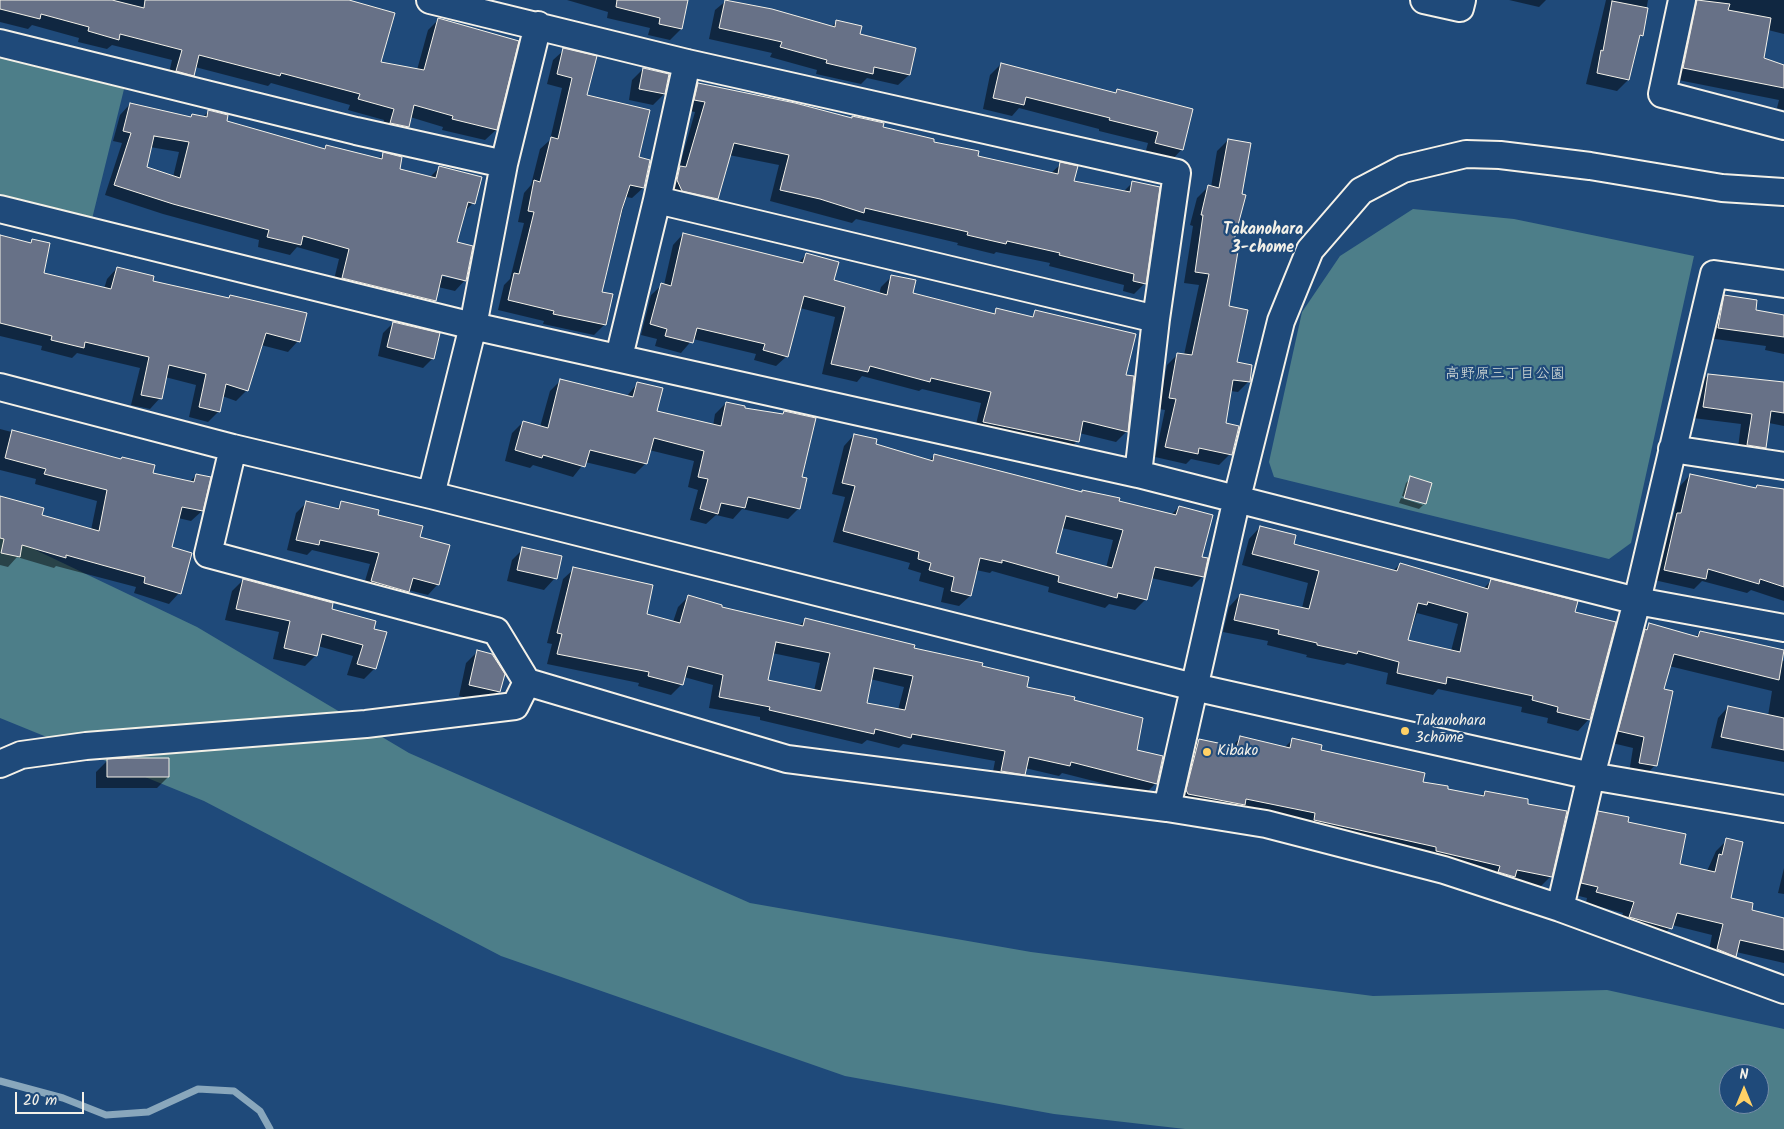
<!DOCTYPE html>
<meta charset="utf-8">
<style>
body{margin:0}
#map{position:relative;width:1784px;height:1129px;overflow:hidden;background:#1f4a7a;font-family:Kalam,sans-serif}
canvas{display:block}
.north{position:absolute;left:1719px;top:1064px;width:50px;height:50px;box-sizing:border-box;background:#1f4a7a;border:1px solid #748da6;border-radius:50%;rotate:0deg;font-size:14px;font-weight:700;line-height:20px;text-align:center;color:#f4f1e8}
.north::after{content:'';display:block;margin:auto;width:18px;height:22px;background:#ffd166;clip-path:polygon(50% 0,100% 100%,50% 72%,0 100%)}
.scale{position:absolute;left:15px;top:1092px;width:69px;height:22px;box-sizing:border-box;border:2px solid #f4f1e8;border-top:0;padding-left:6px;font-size:15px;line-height:18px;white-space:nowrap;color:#f4f1e8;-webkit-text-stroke:4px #1f4a7a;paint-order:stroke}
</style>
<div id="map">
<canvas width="1784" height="1129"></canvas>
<div class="north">N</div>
<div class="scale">20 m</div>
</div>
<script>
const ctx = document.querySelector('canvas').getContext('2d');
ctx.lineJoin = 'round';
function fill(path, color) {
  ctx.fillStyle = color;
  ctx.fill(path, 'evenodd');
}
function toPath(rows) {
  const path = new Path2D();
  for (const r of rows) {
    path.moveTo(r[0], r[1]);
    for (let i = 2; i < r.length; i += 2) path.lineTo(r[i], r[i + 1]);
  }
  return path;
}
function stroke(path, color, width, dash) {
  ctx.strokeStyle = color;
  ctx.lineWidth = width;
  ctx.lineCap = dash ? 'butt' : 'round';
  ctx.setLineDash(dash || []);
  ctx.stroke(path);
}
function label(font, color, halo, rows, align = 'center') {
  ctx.font = font + ' Kalam,"Klee One",sans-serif';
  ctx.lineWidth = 4.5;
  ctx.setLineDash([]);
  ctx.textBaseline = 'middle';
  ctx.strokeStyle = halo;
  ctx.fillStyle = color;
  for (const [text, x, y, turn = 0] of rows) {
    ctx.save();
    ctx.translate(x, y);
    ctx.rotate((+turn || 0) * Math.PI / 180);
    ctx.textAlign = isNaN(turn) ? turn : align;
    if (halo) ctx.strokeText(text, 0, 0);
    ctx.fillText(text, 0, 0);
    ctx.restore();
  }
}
const green = toPath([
 [0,54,125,85,92,219,0,197],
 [1413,209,1514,219,1694,256,1631,543,1609,559,1274,477,1269,462,1302,312,1340,256],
 [0,533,197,627,409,753,750,903,1031,952,1373,996,1607,990,1784,1029,1784,1129,1185,1129,1054,1114,845,1076,501,956,204,801,0,718],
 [1729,1074,1759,1074,1759,1104,1729,1104]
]);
const shadow = toPath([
 [0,0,341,0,380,63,417,70,428,30,439,19,517,42,496,130,485,140,442,130,443,127,410,117,407,127,397,137,381,134,384,120,348,110,350,105,271,83,268,86,195,67,193,75,182,85,167,82,172,60,112,45,107,49,78,42,79,38,32,25,28,29,0,22],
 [567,0,687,0,681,29,670,40,648,35,650,28,607,18,608,12],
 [727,0,772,10,831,27,837,22,859,35,909,75,898,85,867,78,861,84,816,74,817,70,770,57,772,53,709,39,715,10],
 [1509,0,1546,0,1539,7],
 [1606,0,1648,0,1642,35,1637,40,1628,80,1617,91,1586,84],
 [1693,0,1784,0,1784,34,1768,30,1763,59,1784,66,1784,110,1777,108,1779,100,1673,79],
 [564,50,586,96,637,158,643,188,632,198,626,197,601,293,605,324,594,335,543,324,544,321,498,310,504,285,510,279,524,223,518,222,524,193,531,185,540,149,550,140,562,88,547,84,553,60],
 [1001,64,1114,94,1117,90,1182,149,1171,161,1145,154,1148,143,1099,131,1099,129,1019,108,1012,116,983,109,990,75],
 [643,69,664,94,653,105,629,100,632,80],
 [698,85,851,119,853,117,977,157,1050,174,1061,164,1073,182,1123,192,1133,182,1145,283,1134,294,1123,291,1124,285,1049,266,1050,263,996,252,994,254,957,245,958,243,856,219,852,223,770,201,779,165,729,155,717,198,706,209,672,201,669,178,679,168,695,112,684,110,688,95],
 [130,104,189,118,192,115,202,118,209,111,225,122,322,150,326,146,378,159,384,154,398,170,430,177,439,168,473,203,464,212,455,243,465,280,455,291,438,287,435,301,425,311,332,288,339,259,297,247,290,255,258,247,259,240,163,214,105,195,122,143,113,141,120,115],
 [150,147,179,152,173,177,145,168],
 [436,272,459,278,459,280,436,275],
 [1228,140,1232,245,1228,307,1235,363,1249,381,1238,392,1230,391,1224,424,1230,454,1219,465,1191,459,1186,464,1155,457,1165,410,1159,409,1167,365,1178,354,1184,355,1199,285,1184,283,1193,226,1190,225,1197,198,1208,187,1211,187,1217,151],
 [683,234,798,263,806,255,832,281,879,294,881,287,891,277,912,294,992,315,997,310,1030,318,1036,312,1125,376,1127,431,1116,442,1079,433,1077,441,1067,452,974,433,981,403,922,389,919,391,862,376,857,382,822,374,835,317,800,308,787,356,776,366,754,360,756,354,693,339,681,353,655,346,657,339,641,335,651,295,662,285,664,285,673,245],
 [0,237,28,244,32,240,42,273,104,289,107,279,117,268,151,282,228,299,230,296,298,341,288,352,261,345,247,390,236,401,222,396,219,411,208,422,189,417,196,385,165,377,160,398,150,409,131,405,140,368,77,353,72,358,41,350,42,346,0,336],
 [1725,297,1755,311,1784,316,1784,354,1765,350,1766,346,1708,338,1714,307],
 [393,323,433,358,423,368,378,356,383,333],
 [1708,375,1784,384,1784,426,1769,423,1765,448,1754,458,1737,456,1741,424,1693,418,1697,386],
 [561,380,626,397,638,383,656,412,713,426,715,414,726,403,743,409,781,415,785,412,801,478,798,509,788,519,742,509,733,519,716,515,706,524,690,520,698,490,688,487,694,461,649,450,646,463,635,474,585,462,573,477,533,465,530,468,505,461,512,433,523,422,540,427,550,391],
 [0,429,120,460,151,474,189,483,196,475,209,478,202,511,191,521,178,518,171,548,179,593,169,604,134,593,136,587,56,566,54,568,17,557,8,567,0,565,0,498,41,515,91,530,97,501,35,484,36,479,0,470],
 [854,435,874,445,929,461,935,455,1171,515,1179,507,1200,558,1203,576,1192,587,1151,578,1146,599,1135,610,1109,604,1105,608,1048,592,1049,587,992,571,990,573,976,570,970,596,959,606,941,602,944,588,919,581,921,573,908,569,910,563,833,542,845,497,832,494,844,446],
 [1062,528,1113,540,1106,568,1055,554],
 [1690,475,1754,489,1758,486,1784,490,1784,601,1751,590,1747,593,1702,581,1694,589,1654,580,1667,524,1673,519,1680,486],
 [1411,478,1424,504,1419,509,1399,503,1401,498,1423,505,1423,502,1402,496,1406,483],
 [306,503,335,510,342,503,377,516,419,538,438,584,428,595,408,590,397,602,362,591,370,564,312,550,307,555,287,550,296,513],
 [1260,527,1293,545,1393,571,1400,564,1483,589,1491,581,1574,613,1589,719,1578,731,1547,723,1548,718,1521,712,1522,707,1438,689,1433,695,1386,684,1388,673,1347,663,1344,665,1306,657,1307,655,1267,645,1268,641,1223,632,1229,607,1240,595,1302,608,1308,583,1242,565,1249,539],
 [1417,613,1458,624,1451,651,1407,641],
 [523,549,555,578,544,590,507,581,512,560],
 [574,569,645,615,673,622,678,607,688,597,720,608,799,626,805,620,981,667,1025,688,1073,701,1135,751,1156,783,1145,794,1062,773,1059,776,1025,768,1024,774,1013,784,991,782,995,761,903,744,899,748,867,740,862,744,760,720,760,717,709,708,713,685,684,677,682,684,671,695,638,686,639,683,547,664,552,644,547,643,563,579],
 [772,653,820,663,814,691,767,681],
 [870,679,904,687,898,710,865,704],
 [243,580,331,610,372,629,375,668,364,679,347,675,353,656,318,646,316,655,305,666,273,659,279,632,225,620,232,591],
 [1649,625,1695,637,1700,632,1784,661,1784,762,1711,748,1718,718,1728,707,1768,716,1772,691,1669,666,1663,690,1655,765,1645,776,1629,773,1633,748,1608,742,1638,636],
 [477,652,499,691,488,702,459,696,466,663],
 [1240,738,1284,748,1293,739,1319,751,1446,790,1481,796,1485,792,1526,805,1551,876,1540,887,1177,804,1189,751,1200,740,1231,747],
 [107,761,168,777,157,788,96,788,96,772],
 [1599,812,1626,823,1678,865,1707,871,1716,851,1727,840,1729,899,1750,911,1784,919,1784,963,1736,952,1735,956,1724,967,1707,960,1712,935,1672,925,1660,940,1619,928,1623,913,1586,903,1587,898,1571,894,1588,823],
 [1784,868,1784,894,1778,893]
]);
const stream = toPath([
 [0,1081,63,1098,106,1115,148,1112,198,1089,234,1091,260,1111,270,1129]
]);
const building = toPath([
 [0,0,112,0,144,8,145,0,349,0,395,13,381,62,424,70,438,18,519,41,497,130,452,119,453,116,414,105,409,127,390,123,394,109,358,99,360,94,281,73,280,76,199,55,194,76,176,71,182,50,120,34,119,40,88,31,89,27,41,14,40,19,0,9,0,0],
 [617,0,688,0,682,29,659,24,660,18,616,7,617,0],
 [725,0,772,9,835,27,836,20,862,26,860,34,916,48,910,75,874,67,873,74,826,63,827,60,780,47,782,42,719,28,725,0],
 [1697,0,1730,4,1728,10,1771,18,1764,58,1784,65,1784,88,1683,68,1697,0],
 [1612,1,1648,8,1643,36,1640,35,1629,80,1597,73,1601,50,1603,51,1612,1],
 [563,48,597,56,587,95,650,110,639,157,650,160,644,188,630,185,622,209,602,292,613,294,606,325,553,314,554,311,508,300,514,273,519,274,534,212,528,211,534,180,540,182,551,137,558,139,572,78,557,74,563,48],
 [1001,63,1116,93,1117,89,1193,109,1183,150,1155,143,1158,132,1109,120,1110,118,1026,97,1024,105,993,98,1001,63],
 [643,68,669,74,665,94,639,89,643,68],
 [698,83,795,103,852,118,852,116,884,123,883,127,934,139,934,142,979,151,978,156,1058,174,1060,162,1078,166,1074,181,1130,192,1132,181,1160,187,1146,284,1133,281,1134,274,1059,255,1060,253,1007,241,1006,244,967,235,968,232,865,208,864,213,820,199,780,190,789,155,734,143,718,199,682,191,677,180,680,166,686,167,705,102,694,100,698,83],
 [130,103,191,117,192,114,207,117,208,110,228,115,227,121,325,149,326,145,382,159,383,152,402,157,400,169,436,178,439,166,482,177,475,204,468,202,457,242,473,246,466,281,442,275,436,301,342,278,349,249,303,236,301,245,267,237,269,230,173,204,114,185,131,133,123,131,130,103],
 [154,136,189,142,180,178,147,167,154,136],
 [1228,139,1251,143,1242,194,1246,195,1233,244,1239,245,1229,306,1248,310,1237,362,1252,365,1250,382,1233,380,1226,423,1239,426,1232,455,1199,448,1198,454,1165,447,1176,399,1169,398,1177,353,1192,355,1209,274,1195,272,1203,215,1201,215,1208,185,1219,188,1228,139],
 [683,233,803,263,806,253,839,262,834,280,887,295,891,275,916,280,913,293,995,314,996,308,1033,317,1035,310,1136,334,1126,375,1134,376,1128,432,1083,421,1079,442,983,422,991,392,931,378,930,382,870,366,868,372,831,364,845,307,804,296,788,357,763,350,765,344,697,328,693,343,665,336,667,329,650,324,661,283,671,286,683,233],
 [0,235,31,243,32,239,50,243,44,273,111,289,117,267,154,276,153,281,229,298,230,295,307,313,300,342,266,333,248,391,226,384,220,412,199,407,206,374,169,365,162,399,141,395,149,357,85,342,84,348,51,340,52,336,0,323,0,235],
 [1724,295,1757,300,1756,310,1784,315,1784,337,1718,328,1724,295],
 [393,322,440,333,434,359,387,347,393,322],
 [1708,374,1784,382,1784,413,1771,411,1766,448,1747,445,1752,414,1703,407,1708,374],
 [560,379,633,397,637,382,663,388,657,411,721,426,726,402,745,406,745,408,783,414,784,411,816,418,802,477,807,478,800,509,748,497,745,508,721,503,718,514,700,509,708,479,698,477,704,451,654,438,647,464,590,450,585,467,543,455,542,458,515,450,523,421,548,428,560,379],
 [12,430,121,459,122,457,155,465,153,473,194,482,196,474,211,477,203,511,182,507,172,547,192,553,181,594,144,583,145,577,66,555,66,558,22,545,20,557,1,553,4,539,0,538,0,496,44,508,42,515,99,531,107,490,44,474,46,469,5,458,12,430],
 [854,434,877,439,876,444,933,461,934,454,1082,492,1082,490,1120,498,1119,501,1176,515,1179,506,1213,515,1202,557,1208,558,1204,577,1155,567,1147,600,1118,593,1117,598,1058,582,1059,576,1002,560,1002,563,980,558,971,596,951,591,954,577,929,570,931,563,918,559,919,552,843,531,855,486,842,483,854,434],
 [1066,516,1123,530,1112,568,1056,553,1066,516],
 [1690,474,1756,488,1757,485,1784,489,1784,587,1760,579,1759,584,1708,569,1706,579,1664,570,1677,513,1681,513,1690,474],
 [1410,476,1432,483,1426,504,1404,498,1410,476],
 [306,501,339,509,341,501,379,510,378,515,423,526,420,537,450,545,439,585,413,578,409,592,371,581,379,553,320,540,319,545,296,540,306,501],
 [1260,526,1296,535,1294,544,1397,571,1400,563,1488,589,1491,579,1578,601,1575,612,1616,622,1590,720,1557,712,1558,707,1532,700,1533,696,1447,677,1446,684,1397,673,1399,662,1358,651,1357,654,1317,645,1317,643,1278,634,1279,630,1234,620,1240,594,1309,609,1319,571,1252,554,1260,526],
 [1428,602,1468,613,1460,652,1408,640,1418,603,1427,605,1428,602],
 [522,547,562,556,557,579,517,570,522,547],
 [573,567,653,585,647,614,680,623,688,595,722,605,722,607,803,626,805,618,915,645,914,648,983,663,982,666,1029,677,1027,687,1075,697,1074,700,1143,718,1137,750,1163,756,1157,784,1071,762,1070,766,1029,757,1025,775,1001,771,1005,751,912,734,911,738,875,729,874,734,769,710,770,707,719,697,723,675,688,666,683,685,648,676,649,672,557,654,562,634,557,633,573,567],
 [776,642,830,653,821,691,768,680,776,642],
 [874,668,913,676,905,710,867,703,874,668],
 [243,579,333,603,332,609,376,621,374,629,387,632,376,669,357,664,363,645,322,634,317,656,284,648,290,621,236,609,243,579],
 [1649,623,1698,637,1700,631,1784,650,1779,680,1674,654,1664,689,1673,691,1657,766,1639,763,1644,737,1618,731,1645,629,1647,630,1649,623],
 [477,650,492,654,505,674,500,692,469,685,477,650],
 [1728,706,1784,718,1784,750,1721,737,1728,706],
 [1240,736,1290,748,1292,738,1322,745,1321,750,1425,773,1423,782,1448,786,1448,789,1484,796,1485,791,1528,799,1528,804,1567,811,1552,877,1517,870,1515,877,1498,872,1500,866,1436,851,1436,847,1314,820,1315,813,1246,799,1245,805,1188,794,1186,790,1199,739,1237,747,1240,736],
 [129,758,169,758,169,777,107,777,107,759,129,758],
 [1598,811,1629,817,1628,822,1686,834,1680,864,1715,872,1719,854,1722,855,1726,838,1743,842,1731,898,1753,903,1752,910,1784,918,1784,950,1740,940,1736,957,1717,949,1723,924,1677,913,1672,929,1629,917,1634,902,1596,892,1598,887,1581,883,1598,811]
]);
const minor = toPath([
 [430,0,687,63,1177,173,1156,319,1138,474],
 [1424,0,1460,8,1462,0],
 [1682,0,1662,94,1784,126],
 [0,43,356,131,504,164],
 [657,200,1156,319],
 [0,209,473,326,1138,474,1637,601,1784,628],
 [619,357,657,200,687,63],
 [0,387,233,448,431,495,1194,687,1591,776,1784,809],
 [233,448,208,554,496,631,527,682,787,759,1167,808,1266,824,1444,870,1560,908,1784,990],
 [1672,449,1784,466],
 [431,495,473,326,504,164,538,25],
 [0,764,21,755,86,746,366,724,515,706,527,682],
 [1167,808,1237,498,1281,321,1310,250,1361,191,1403,169,1466,154,1500,155,1590,166,1722,188,1784,192],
 [1560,908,1591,776,1637,601,1714,274,1784,284]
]);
const markers = [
 [1405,731,5,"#ffd166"],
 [1207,752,5,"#ffd166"]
];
const parkNames = [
 ["高野原三丁目公園",1505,375]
];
const poiNames = [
 ["Takanohara",1415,722],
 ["3chōme",1415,739],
 ["Kibako",1217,752]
];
const neighbourhoodNames = [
 ["Takanohara",1263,231],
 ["3-chome",1263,249]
];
fill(green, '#4d7e89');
fill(shadow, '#0007');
stroke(stream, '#89a7bc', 7);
fill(building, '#677187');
stroke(building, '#f4f1e8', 1);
stroke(minor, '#f4f1e8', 30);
stroke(minor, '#1f4a7a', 26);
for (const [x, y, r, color] of markers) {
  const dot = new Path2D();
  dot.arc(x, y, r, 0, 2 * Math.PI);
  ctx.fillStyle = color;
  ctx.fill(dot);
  stroke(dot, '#1f4a7a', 2);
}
label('15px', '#dbe0da', '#1f4a7a', parkNames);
label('15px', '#f4f1e8', '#1f4a7a', poiNames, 'left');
label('bold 16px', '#f4f1e8', '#1f4a7a', neighbourhoodNames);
</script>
